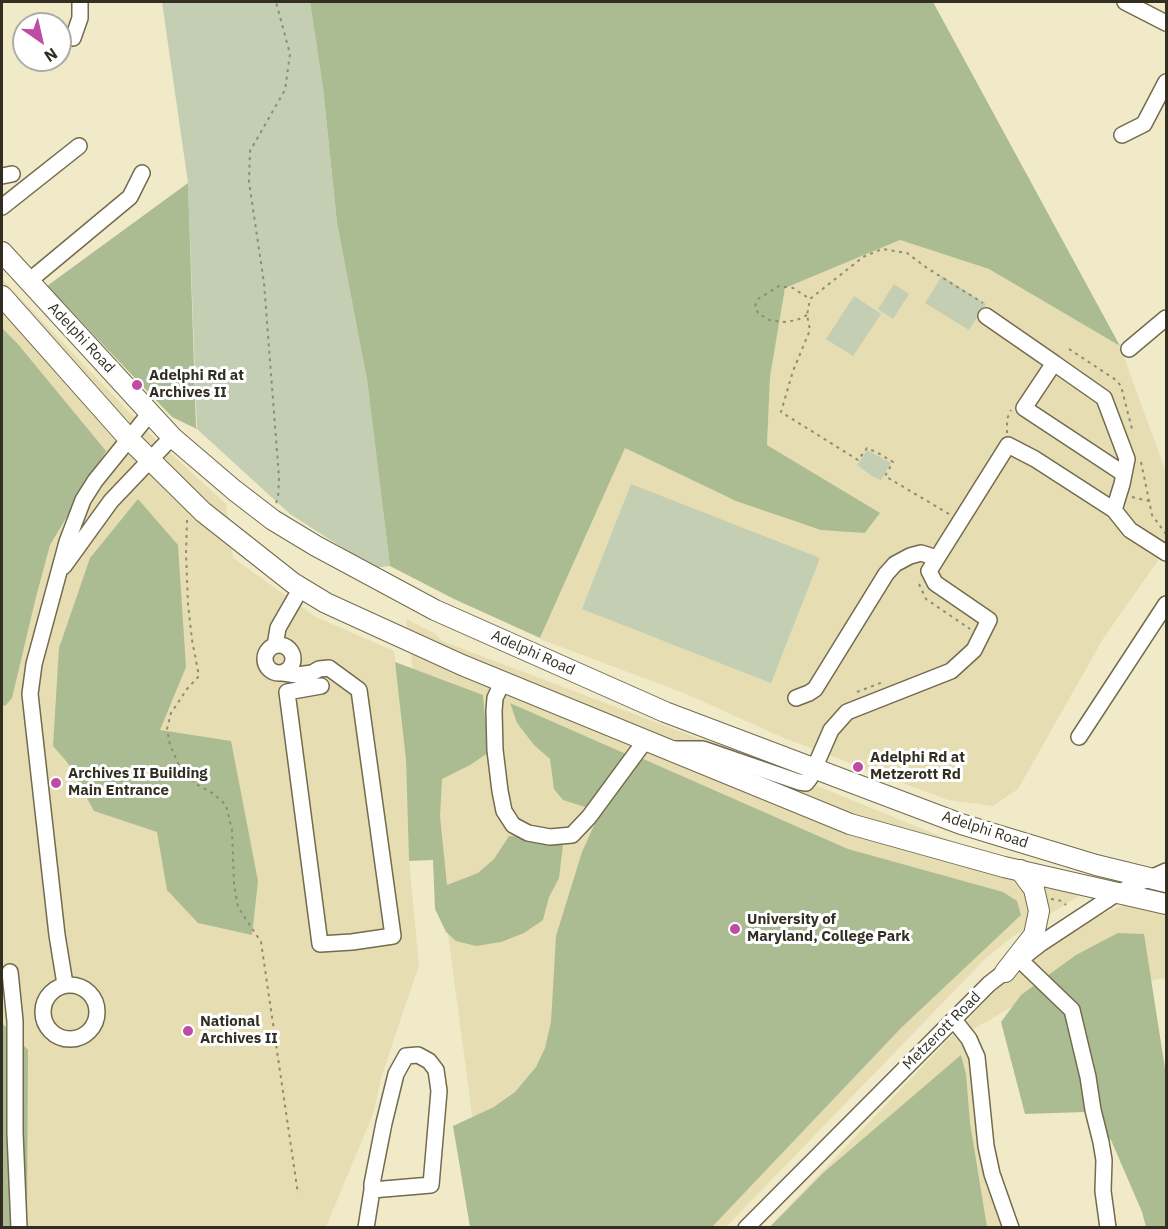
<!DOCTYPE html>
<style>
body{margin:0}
#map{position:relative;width:1168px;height:1229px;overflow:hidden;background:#f1eac8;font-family:"IBM Plex Sans",sans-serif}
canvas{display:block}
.frame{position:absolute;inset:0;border:3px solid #322f22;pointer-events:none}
.north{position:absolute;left:12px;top:12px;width:60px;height:60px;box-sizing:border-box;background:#fff;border:2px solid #adaca7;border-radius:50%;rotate:146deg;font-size:16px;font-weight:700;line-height:24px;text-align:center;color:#322f22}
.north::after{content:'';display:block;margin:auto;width:21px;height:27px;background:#bf4ba4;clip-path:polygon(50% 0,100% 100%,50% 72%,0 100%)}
</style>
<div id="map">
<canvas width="1168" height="1229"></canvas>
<div class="frame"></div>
<div class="north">N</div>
</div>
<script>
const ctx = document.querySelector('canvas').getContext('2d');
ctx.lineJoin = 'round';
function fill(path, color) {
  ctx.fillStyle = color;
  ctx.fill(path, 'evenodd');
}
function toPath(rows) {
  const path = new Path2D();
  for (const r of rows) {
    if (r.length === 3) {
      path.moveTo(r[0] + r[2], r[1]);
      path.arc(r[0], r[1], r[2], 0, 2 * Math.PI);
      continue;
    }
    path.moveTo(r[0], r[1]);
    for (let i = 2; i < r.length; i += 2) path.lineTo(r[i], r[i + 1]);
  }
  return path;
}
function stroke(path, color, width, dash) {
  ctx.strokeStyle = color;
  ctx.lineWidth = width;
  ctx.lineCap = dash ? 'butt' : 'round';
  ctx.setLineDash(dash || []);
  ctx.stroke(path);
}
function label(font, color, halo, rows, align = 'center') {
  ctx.font = font + ' "IBM Plex Sans",sans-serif';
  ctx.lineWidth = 6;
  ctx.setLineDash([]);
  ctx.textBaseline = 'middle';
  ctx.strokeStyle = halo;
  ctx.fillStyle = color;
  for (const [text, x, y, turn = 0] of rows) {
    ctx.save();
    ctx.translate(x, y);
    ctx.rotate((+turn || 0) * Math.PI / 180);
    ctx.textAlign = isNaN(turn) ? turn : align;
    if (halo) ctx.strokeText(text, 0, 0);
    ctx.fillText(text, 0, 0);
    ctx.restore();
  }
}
const built = toPath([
 [900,240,989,269,1120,346,1166,472,1166,549,1103,639,1018,789,993,806,948,800,784,738,686,694,540,639,625,448,736,501,866,533,879,513,767,445,770,377,785,288],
 [2,279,154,438,226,504,233,558,316,617,394,651,406,760,409,861,419,965,381,1078,373,1114,326,1227,2,1227],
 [406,619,436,634,442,641,734,752,1082,894,1012,937,986,958,726,1227,487,1227],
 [1166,900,1166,978,1024,1000,970,1031,1007,1227,768,1228,989,997,1030,958,1085,923,1105,913,1126,904]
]);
const green = toPath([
 [162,2,310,2,323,88,337,223,367,380,390,566,374,568,290,514,197,429,188,183],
 [942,276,986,304,969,330,925,303],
 [894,284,909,294,893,319,878,309],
 [854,296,881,314,853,356,826,339],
 [867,450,891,463,881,480,872,476,857,465],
 [631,484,820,558,771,683,582,609]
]);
const forest = toPath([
 [310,2,933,2,1120,346,989,269,900,240,785,288,770,377,767,445,880,513,865,533,821,530,736,501,625,448,540,638,454,599,390,566,367,380,337,223,323,88],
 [188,183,196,426,197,429,172,417,47,286],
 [2,328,17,343,106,451,50,545,36,597,12,698,6,705,2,706],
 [138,499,178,545,186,667,160,730,231,741,258,881,252,935,198,923,167,890,157,832,94,811,67,762,53,746,59,648,90,558],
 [395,662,483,695,488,753,470,765,442,779,440,816,447,885,478,873,494,859,509,836,530,837,563,845,559,878,549,897,543,920,524,933,501,942,476,946,456,941,446,932,435,909,433,860,409,861,406,760],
 [510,703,626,754,605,786,585,807,563,800,554,789,550,759,534,745,517,723],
 [641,758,848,849,1003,892,1017,901,1021,915,901,1028,712,1227,470,1227,453,1126,494,1107,515,1092,536,1067,545,1048,551,1022,556,936,582,852,596,821],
 [1118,933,1144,934,1166,1075,1166,1227,1146,1227,1142,1212,1111,1140,1085,1112,1025,1114,1001,1022,1021,995,1076,955],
 [2,1023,28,1050,27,1227,2,1227],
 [961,1055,966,1074,970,1123,987,1227,770,1227,823,1173]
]);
const path = toPath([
 [807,315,797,320,785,322,769,320,758,313,755,306,758,299,779,286,793,288,810,299],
 [1069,349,1116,380,1121,386,1133,433],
 [1007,433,1007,419,1011,410],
 [1141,462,1152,515,1166,534],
 [1132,497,1149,501],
 [276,503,278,498,279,478,264,283,249,182,250,151,285,90,290,54,276,2],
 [949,514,885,476,893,462,880,454,867,448,858,460,781,412,793,371,810,330,807,315,810,299,863,257,882,249,907,253,927,268,983,303],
 [187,520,186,553,188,604,192,640,199,676,187,689,171,713,167,729,170,745,179,765,196,784,214,794,226,805,232,830,234,884,238,907,261,942,298,1194],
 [919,584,926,599,970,629],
 [857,692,883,682],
 [1051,899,1062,901,1066,905]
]);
const minor = toPath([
 [1125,2,1166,23],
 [73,38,80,18,80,2],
 [1122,135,1144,124,1166,82],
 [2,176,12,174],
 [2,207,79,146],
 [29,281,130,197,142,173],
 [986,316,1054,363],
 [1129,349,1166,318],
 [1114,510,1122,484,1127,459,1104,398,1054,363,1024,408,1124,474],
 [64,566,111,501,172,437],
 [279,659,14],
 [275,646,278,628,301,588],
 [283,673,297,675,312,673,319,669,329,668,359,690,393,936,352,942,320,944,287,692,321,686],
 [503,681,495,698,494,711,495,750,500,791,504,811,513,825,528,833,550,837,572,835,589,817,645,741],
 [796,698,809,693,815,689,886,574,895,564,910,556,921,553,937,558],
 [1079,737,1166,604],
 [673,749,703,749,799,782,806,783,810,778,831,730,847,712,951,671,974,650,989,620,935,583,929,571,1008,445,1035,459,1114,510,1130,530,1166,553],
 [1020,960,1072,1010,1088,1077,1093,1110,1101,1142,1104,1160,1103,1191,1108,1228],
 [10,972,15,1021,15,1133,19,1228],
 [65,984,57,935,30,694,34,664,67,542,83,500,95,481,150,413],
 [70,1012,27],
 [954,1020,969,1039,977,1057,986,1146,992,1174,1011,1228],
 [366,1228,372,1190,372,1184,384,1123,396,1074,406,1056,418,1055,429,1061,436,1070,439,1091,431,1185,372,1190],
 [746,1228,989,984,1040,944,1119,892,1166,871]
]);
const major = toPath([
 [2,252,172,437,234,490,273,520,316,546,435,610,665,712,961,824,1096,865,1166,882],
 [2,296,129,439,203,512,293,583,326,603,462,665,850,824,1004,867,1166,904],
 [1005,972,1034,935,1039,911,1034,889,1020,870]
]);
const markers = [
 [137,385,6,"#bf4ba4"],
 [858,767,6,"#bf4ba4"],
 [56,783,6,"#bf4ba4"],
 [735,929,6,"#bf4ba4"],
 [188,1031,6,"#bf4ba4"]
];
const streetNames = [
 ["Adelphi Road",81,338,47],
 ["Adelphi Road",533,653,24],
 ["Adelphi Road",985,830,18],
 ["Metzerott Road",942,1031,-45]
];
const poiNames = [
 ["Adelphi Rd at",149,376],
 ["Archives II",149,393],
 ["Adelphi Rd at",870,758],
 ["Metzerott Rd",870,775],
 ["Archives II Building",68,774],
 ["Main Entrance",68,791],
 ["University of",747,920],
 ["Maryland, College Park",747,937],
 ["National",200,1022],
 ["Archives II",200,1039]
];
fill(built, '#e6ddb3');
fill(green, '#c4ceb3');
fill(forest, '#acbc92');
stroke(minor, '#726b4d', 18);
stroke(major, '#726b4d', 22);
stroke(path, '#908b74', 2, [3, 4.5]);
stroke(minor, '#fff', 15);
stroke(major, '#fff', 20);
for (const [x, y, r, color] of markers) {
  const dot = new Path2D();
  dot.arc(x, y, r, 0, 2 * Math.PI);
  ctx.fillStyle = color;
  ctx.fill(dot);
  stroke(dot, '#fff', 2);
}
label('15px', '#322f22', '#fff', streetNames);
label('bold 15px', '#322f22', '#fff', poiNames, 'left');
</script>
